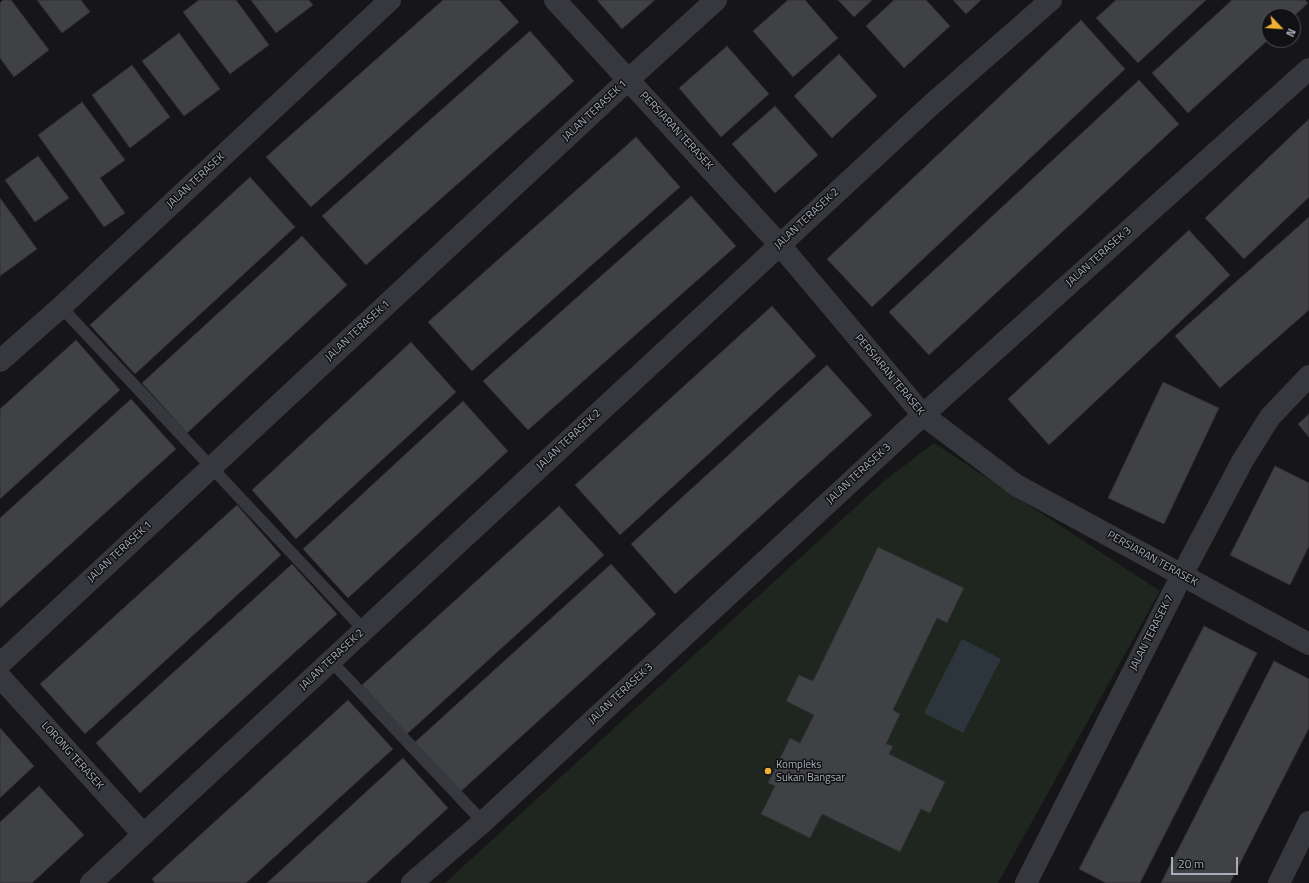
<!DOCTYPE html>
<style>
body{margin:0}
#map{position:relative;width:1309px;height:883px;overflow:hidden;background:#161618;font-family:"Titillium Web",sans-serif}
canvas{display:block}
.north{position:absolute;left:1261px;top:8px;width:40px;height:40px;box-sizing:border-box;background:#111113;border:1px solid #4d4f55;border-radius:50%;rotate:115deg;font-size:11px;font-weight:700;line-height:16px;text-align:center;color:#a8adb8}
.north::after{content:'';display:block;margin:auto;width:14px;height:18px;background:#f2b134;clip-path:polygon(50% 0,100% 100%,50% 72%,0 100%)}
.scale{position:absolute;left:1171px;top:857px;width:67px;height:18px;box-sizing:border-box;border:2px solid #a8adb8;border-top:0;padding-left:5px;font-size:12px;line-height:14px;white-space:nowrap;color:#a8adb8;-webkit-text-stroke:3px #111113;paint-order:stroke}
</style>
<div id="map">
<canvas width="1309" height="883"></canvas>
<div class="north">N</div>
<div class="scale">20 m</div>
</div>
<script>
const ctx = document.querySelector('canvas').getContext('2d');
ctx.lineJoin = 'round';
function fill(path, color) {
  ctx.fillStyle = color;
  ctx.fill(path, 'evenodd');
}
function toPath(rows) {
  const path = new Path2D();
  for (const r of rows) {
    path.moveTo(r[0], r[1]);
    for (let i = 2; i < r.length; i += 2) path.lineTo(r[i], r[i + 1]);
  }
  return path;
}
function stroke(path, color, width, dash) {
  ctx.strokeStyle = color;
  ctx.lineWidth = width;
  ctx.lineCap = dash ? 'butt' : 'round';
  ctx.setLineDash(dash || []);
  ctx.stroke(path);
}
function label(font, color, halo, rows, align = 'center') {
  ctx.font = font + ' "Titillium Web",sans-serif';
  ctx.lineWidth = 3;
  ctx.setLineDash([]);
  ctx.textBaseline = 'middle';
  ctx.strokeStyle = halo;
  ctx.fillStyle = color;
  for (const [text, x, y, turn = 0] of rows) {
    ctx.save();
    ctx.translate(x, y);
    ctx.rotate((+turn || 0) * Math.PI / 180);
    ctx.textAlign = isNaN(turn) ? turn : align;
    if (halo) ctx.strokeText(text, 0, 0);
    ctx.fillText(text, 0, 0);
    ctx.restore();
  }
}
const green = toPath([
 [934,443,1160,591,998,883,445,883,884,481]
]);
const water = toPath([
 [962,639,1001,659,963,733,924,713]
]);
const building = toPath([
 [3,0,11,0,49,50,14,77,0,58,0,3,3,0],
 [37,0,81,0,90,12,62,33,37,0],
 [199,0,236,0,269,45,230,74,183,12,199,0],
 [251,0,309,0,313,5,276,33,251,0],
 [443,0,499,0,519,22,311,207,266,157,443,0],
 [597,0,655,0,622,29,597,0],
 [788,0,805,0,838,38,793,77,753,31,788,0],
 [838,0,872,0,854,17,838,0],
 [894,0,926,0,950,26,904,68,866,26,894,0],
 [953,0,981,0,966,14,953,0],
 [1116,0,1206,0,1138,63,1096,18,1116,0],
 [1232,0,1305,0,1308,3,1293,17,1293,16,1269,16,1269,39,1188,113,1152,73,1232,0],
 [1081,20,1125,69,872,307,827,259,1081,20],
 [530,31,574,81,366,265,322,216,530,31],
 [179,33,220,89,184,116,142,61,179,33],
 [727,46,769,94,721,137,679,88,727,46],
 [839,54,877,96,832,138,794,96,839,54],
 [132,65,170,117,130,148,92,95,132,65],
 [1139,80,1179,124,929,355,889,312,1139,80],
 [82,102,125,160,100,178,125,213,104,227,38,135,82,102],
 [775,106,818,155,775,193,732,144,775,106],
 [1309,119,1309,197,1244,259,1205,218,1309,119],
 [636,137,680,187,472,371,428,322,636,137],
 [38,156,69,198,35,222,5,180,38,156],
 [250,177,295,227,135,374,90,325,250,177],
 [691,196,736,246,528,430,483,381,691,196],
 [0,198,37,249,0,276,0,198],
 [1309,217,1309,310,1220,388,1175,336,1309,217],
 [1189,230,1230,275,1049,445,1008,399,1189,230],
 [302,236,347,285,187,433,142,383,302,236],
 [772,306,816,356,620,535,575,485,772,306],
 [76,340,120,390,0,499,0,409,76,340],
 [411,342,456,392,296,539,252,490,411,342],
 [827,365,872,415,675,594,631,544,827,365],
 [1163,382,1219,408,1164,524,1108,498,1163,382],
 [131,399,176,449,0,608,0,518,131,399],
 [463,401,508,451,348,598,303,549,463,401],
 [1309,414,1309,437,1298,424,1309,414],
 [1275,466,1309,483,1309,546,1290,585,1230,555,1275,466],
 [237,505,281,555,85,734,40,684,237,505],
 [559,506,604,555,407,734,362,685,559,506],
 [878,547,964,588,947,623,937,618,893,710,900,714,886,744,893,746,889,754,945,782,930,813,921,809,900,852,822,814,810,838,761,814,775,786,768,783,790,738,800,743,814,715,786,701,799,675,813,681,878,547],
 [292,564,337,614,140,793,96,743,292,564],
 [611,564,656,614,459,793,414,743,611,564],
 [1204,626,1257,653,1140,883,1106,883,1079,869,1204,626],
 [1274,661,1309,679,1309,728,1230,883,1161,883,1274,661],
 [348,700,393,749,246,883,155,883,152,879,348,700],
 [0,728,34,766,0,798,0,728],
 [403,758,448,808,366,883,267,883,403,758],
 [39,786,84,835,32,883,0,883,0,822,39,786]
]);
const service = toPath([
 [61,307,364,630],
 [331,661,483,822]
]);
const minor = toPath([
 [555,0,780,245,923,415,1016,485,1309,644],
 [0,361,61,307,390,0],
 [0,664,628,80,716,0],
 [0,677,143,834],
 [91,883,931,105,1051,0],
 [412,883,483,822,923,415,1309,69],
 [1026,883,1182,575,1243,460,1270,417,1309,376],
 [1279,883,1309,822]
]);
const markers = [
 [768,771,4,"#f2b134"]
];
const streetNames = [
 ["JALAN TERASEK 1",595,111,-43],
 ["PERSIARAN TERASEK",676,131,47],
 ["JALAN TERASEK",196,181,-43],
 ["JALAN TERASEK 2",807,219,-43],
 ["JALAN TERASEK 3",1099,257,-42],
 ["JALAN TERASEK 1",358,331,-43],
 ["PERSIARAN TERASEK",889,375,50],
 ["JALAN TERASEK 2",569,440,-43],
 ["JALAN TERASEK 3",859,474,-43],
 ["JALAN TERASEK 1",120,552,-43],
 ["PERSIARAN TERASEK",1152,559,29],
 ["JALAN TERASEK 7",1152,633,-63],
 ["JALAN TERASEK 2",332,660,-43],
 ["JALAN TERASEK 3",621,694,-43],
 ["LORONG TERASEK",72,756,48]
];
const poiNames = [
 ["Kompleks",776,765],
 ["Sukan Bangsar",776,778]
];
fill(green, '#1e261f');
fill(water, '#2c353c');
fill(building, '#404145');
stroke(building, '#303034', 1);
stroke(service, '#37383d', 12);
stroke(minor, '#37383d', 22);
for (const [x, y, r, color] of markers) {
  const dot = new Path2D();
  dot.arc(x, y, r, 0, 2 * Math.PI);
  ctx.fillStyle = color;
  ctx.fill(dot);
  stroke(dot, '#111113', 1.5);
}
label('11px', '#a8adb8', '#111113', streetNames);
label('11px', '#a8adb8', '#111113', poiNames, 'left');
</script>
